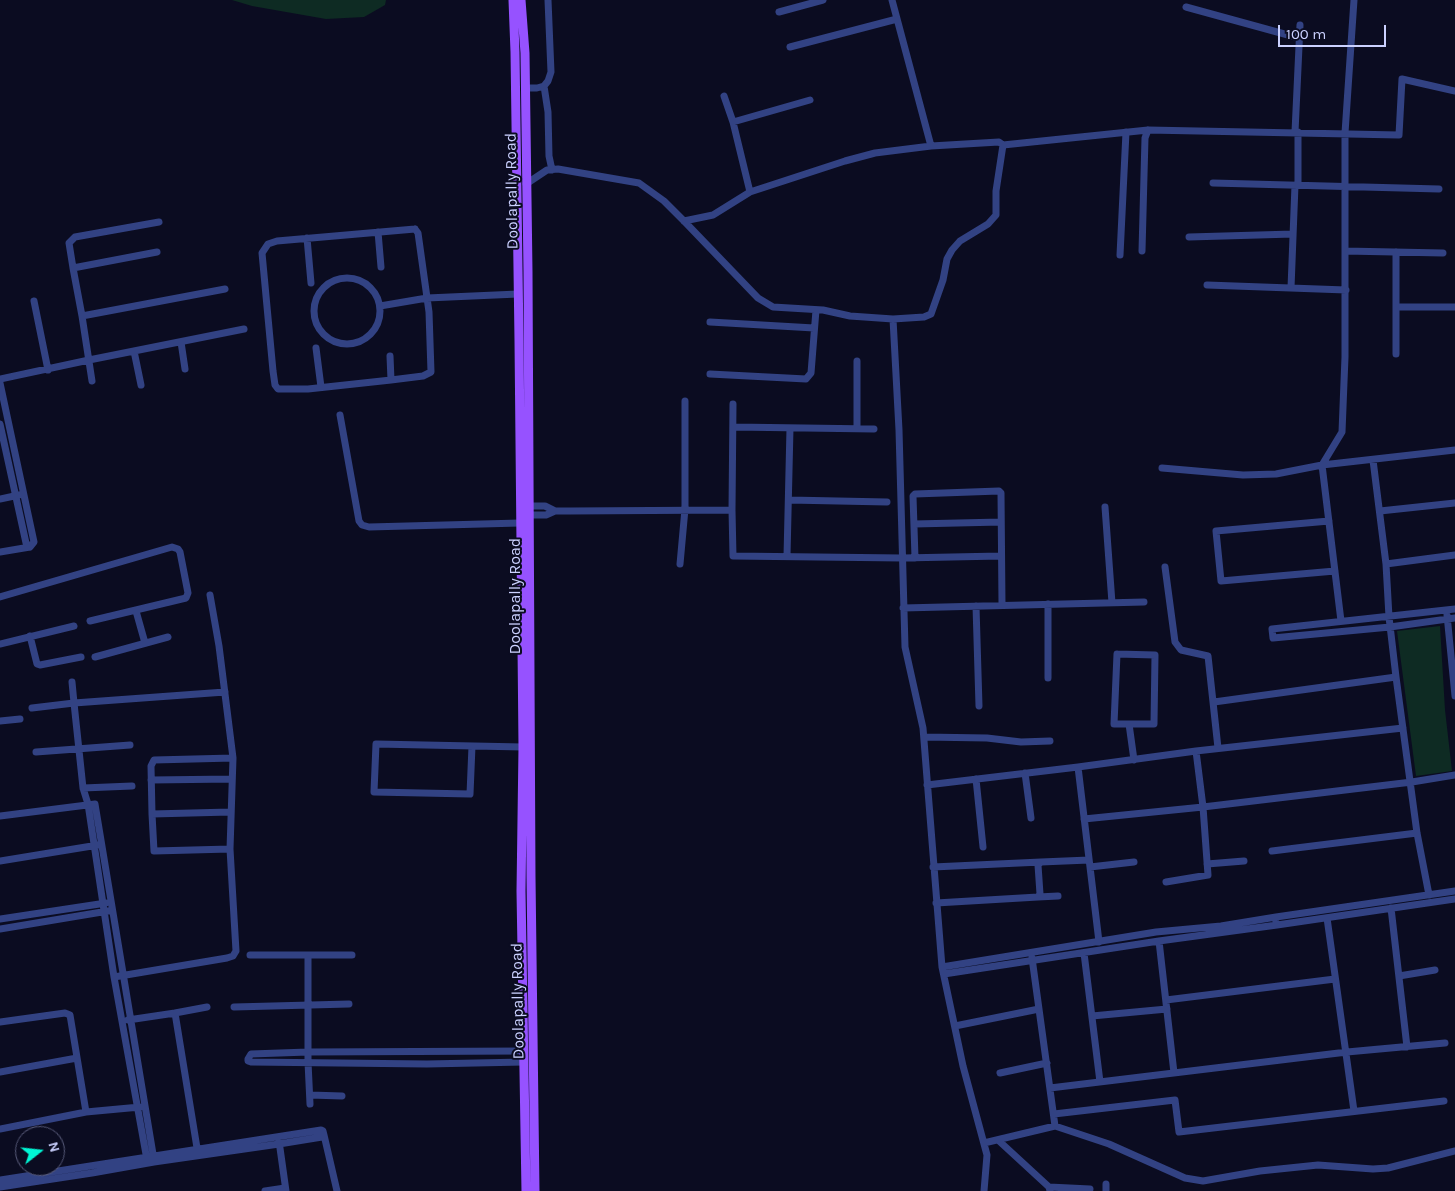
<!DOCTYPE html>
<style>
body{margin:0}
#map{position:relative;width:1455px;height:1191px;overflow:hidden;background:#0b0c21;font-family:Karla,sans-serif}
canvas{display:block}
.north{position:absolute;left:15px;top:1126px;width:50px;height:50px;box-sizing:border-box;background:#0b0c21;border:1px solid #585b7a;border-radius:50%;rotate:74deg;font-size:14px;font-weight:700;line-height:20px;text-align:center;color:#cbd1ff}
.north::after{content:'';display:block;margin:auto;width:18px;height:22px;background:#00f6d5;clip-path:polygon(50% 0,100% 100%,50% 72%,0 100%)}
.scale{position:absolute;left:1278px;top:25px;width:108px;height:22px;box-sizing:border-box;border:2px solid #cbd1ff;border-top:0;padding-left:6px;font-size:15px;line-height:18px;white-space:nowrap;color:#cbd1ff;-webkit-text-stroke:4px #0b0c21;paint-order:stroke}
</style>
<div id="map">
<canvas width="1455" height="1191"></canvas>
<div class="north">N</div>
<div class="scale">100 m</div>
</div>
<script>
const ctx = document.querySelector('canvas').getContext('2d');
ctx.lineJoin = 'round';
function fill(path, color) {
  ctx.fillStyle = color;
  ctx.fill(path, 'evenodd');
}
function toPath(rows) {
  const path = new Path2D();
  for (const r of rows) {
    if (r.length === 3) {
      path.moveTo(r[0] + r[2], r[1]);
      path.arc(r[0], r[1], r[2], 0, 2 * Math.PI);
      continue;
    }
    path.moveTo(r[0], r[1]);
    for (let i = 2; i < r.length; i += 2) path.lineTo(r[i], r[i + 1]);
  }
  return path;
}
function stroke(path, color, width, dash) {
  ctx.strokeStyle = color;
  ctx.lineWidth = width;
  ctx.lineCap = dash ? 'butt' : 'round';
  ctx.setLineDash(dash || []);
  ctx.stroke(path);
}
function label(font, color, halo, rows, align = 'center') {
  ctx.font = font + ' Karla,sans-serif';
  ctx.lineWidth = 4;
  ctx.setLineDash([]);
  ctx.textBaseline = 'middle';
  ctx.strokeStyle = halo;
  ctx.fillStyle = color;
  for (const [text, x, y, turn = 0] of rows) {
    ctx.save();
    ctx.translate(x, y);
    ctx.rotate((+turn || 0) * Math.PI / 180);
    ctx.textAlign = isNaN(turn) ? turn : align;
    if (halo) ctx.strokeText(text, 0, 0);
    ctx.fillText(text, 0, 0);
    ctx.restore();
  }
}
const green = toPath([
 [232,0,386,0,385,5,364,17,326,19,252,6],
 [1440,626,1445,710,1452,771,1416,776,1397,631]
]);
const minor = toPath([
 [892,0,931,146],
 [1186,7,1299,38],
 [779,12,823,0],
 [790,47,897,19],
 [544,86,548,112,549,156,552,170],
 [525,88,537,88,544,86,548,81,551,72,548,0],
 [724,96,733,122,750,192],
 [733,122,810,100],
 [1295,132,1300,25],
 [1298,132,1298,185],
 [1213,183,1439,189],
 [526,184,547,170,558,169,639,183,664,201,684,221,758,298,773,307,823,310,850,316,893,319,924,317,931,314,943,280,947,259,952,250,960,241,988,224,996,215,996,191,1003,145],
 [684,221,713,215,750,192,845,161,875,153,931,146,999,142,1003,145,1148,130,1399,135,1402,79,1455,91],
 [415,229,418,233,429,312,431,372,423,376,391,380,308,389,278,389,275,385,273,371,262,253,268,244,277,241,415,229],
 [378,232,381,267],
 [1189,237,1293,234],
 [307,238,311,283],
 [1142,251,1145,138,1148,130],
 [1345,251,1443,253],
 [157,252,73,268,69,243,75,237,159,222],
 [1396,252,1396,354],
 [1120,255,1126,132],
 [73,268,82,316,92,381],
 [347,311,33],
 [1207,285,1346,290],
 [1291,288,1295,185],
 [34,301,48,370],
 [380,306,427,298,518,294],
 [1396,307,1455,307],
 [82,316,225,289],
 [893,319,899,430,905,647,923,728,942,967,963,1066,987,1155,984,1191],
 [710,322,814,328],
 [181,342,185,369],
 [316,348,321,387],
 [134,351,141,385],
 [390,356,391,380],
 [857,361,857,428],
 [710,374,806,379,811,373,816,310],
 [0,379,89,360,244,329],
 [0,383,34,542,30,547,0,552],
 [733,404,732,510,733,556,902,558,1001,556],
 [340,415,359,521,362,525,369,527,520,523],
 [0,424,26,543,30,547],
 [734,427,874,429],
 [1373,460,1386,564,1389,617,1396,677,1417,833,1429,895],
 [1162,468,1243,475,1276,474,1322,465,1455,450],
 [0,499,19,495],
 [789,500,887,502],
 [529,506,545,506,555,511,570,511,732,510],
 [1105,507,1112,603],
 [1380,511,1455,503],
 [529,515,546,515,555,511],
 [1329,521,1216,531,1221,581,1335,571],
 [914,524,1001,522],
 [787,556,790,428],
 [915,558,913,496,915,494,999,491,1001,493,1002,605],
 [680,564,685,509,685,401],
 [1386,564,1455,555],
 [1165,567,1175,642,1181,650,1208,656,1218,748],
 [0,597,172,547,178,549,180,552,188,593,186,598,90,621],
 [1048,604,1048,678],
 [976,606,979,706],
 [903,608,1144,602],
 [1455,609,1272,629,1273,638,1390,627,1455,618],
 [136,611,145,643],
 [1447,615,1455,696],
 [1341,621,1322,465,1342,432,1345,357,1345,133,1354,0],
 [30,636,37,664,40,665,81,657],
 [0,644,74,626],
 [1117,654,1155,655,1154,724,1114,724,1117,654],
 [95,657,168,637],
 [1214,702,1396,677],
 [32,708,74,703,72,682],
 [0,721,20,719],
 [1129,724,1134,760],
 [924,737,987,738,1021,742,1050,741],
 [472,746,470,794,374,792,376,744,523,747],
 [36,752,130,745],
 [1078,767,1099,942],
 [1025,773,1031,818],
 [976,779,983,847],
 [151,780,232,779],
 [927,785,1078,767,1196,751,1403,728],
 [83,788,132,786],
 [152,814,151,766,154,760,233,758],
 [0,816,95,804,154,1160],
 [1084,819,1203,807,1196,751],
 [230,849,154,851,152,814,230,812],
 [1272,851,1417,833],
 [0,861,98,845],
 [1207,864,1244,861],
 [933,867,1041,862],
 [1090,867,1134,862],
 [1166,882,1208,875,1203,807,1412,782,1455,775],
 [1038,897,1058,896],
 [936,903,1038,897,1040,894,1038,865,1041,862,1089,860],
 [1391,908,1407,1047],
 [1327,918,1354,1111],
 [0,919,106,903],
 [1276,922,1277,925,1455,899],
 [0,929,108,911],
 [1159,941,1174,1073],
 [1084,953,1100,1082],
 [250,955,352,955],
 [308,955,308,1062,310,1104],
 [1032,958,1055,1126],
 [942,967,1156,932,1221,926,1276,917,1455,891],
 [944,974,1159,941,1277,925],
 [1399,976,1435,970],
 [114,977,227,958,233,956,236,951,230,849,233,758,219,646,210,595],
 [1166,1000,1335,979],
 [234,1007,349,1004],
 [175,1013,207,1007],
 [1092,1016,1167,1009],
 [128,1020,175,1013,198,1154],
 [0,1022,65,1013,70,1015,86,1112],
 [955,1026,1039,1009],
 [524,1051,308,1052,251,1054,248,1059,248,1061,251,1062,427,1064,524,1062],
 [0,1072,77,1058],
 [1000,1073,1047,1063],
 [1050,1088,1347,1052,1445,1043],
 [310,1095,342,1096],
 [1054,1114,1175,1100,1179,1132,1444,1101],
 [0,1129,86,1112,140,1107],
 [324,1135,337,1191],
 [998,1140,1049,1187,1050,1191],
 [279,1141,286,1191],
 [984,1143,1055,1126,1109,1144,1185,1178,1203,1181,1260,1171,1318,1165,1373,1169,1388,1168,1455,1151],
 [147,1160,114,977,88,804,83,788,74,703,225,692],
 [0,1180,321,1130,323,1131,324,1135,322,1137,279,1144,154,1162,92,1173,0,1187],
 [1049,1187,1090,1189],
 [265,1191,285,1188],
 [1106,1191,1106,1184]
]);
const major = toPath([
 [513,0,515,52,519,341,523,747,521,891,526,1191],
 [521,0,525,53,528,272,531,877,535,1191]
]);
const streetNames = [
 ["Doolapally Road",512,191,-91],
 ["Doolapally Road",515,596,-90],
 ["Doolapally Road",518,1001,-91]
];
fill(green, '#0e2b23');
stroke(minor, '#324283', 7);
stroke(major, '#9652ff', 9);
label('16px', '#cbd1ff', '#0b0c21', streetNames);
</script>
